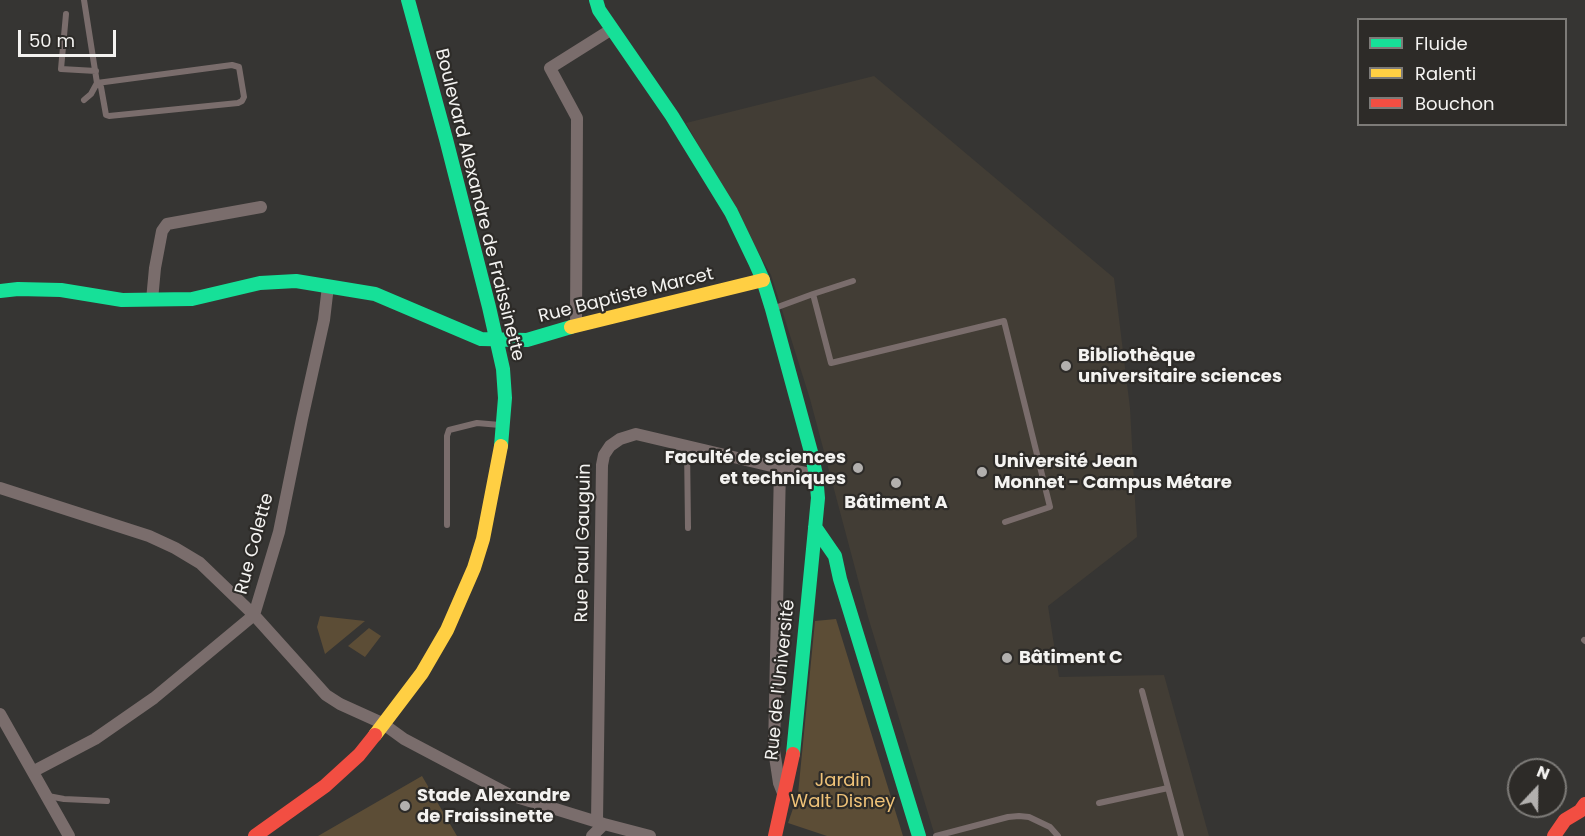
<!DOCTYPE html>
<meta charset="utf-8">
<style>
body{margin:0}
#map{position:relative;width:1585px;height:836px;overflow:hidden;background:#363533;font-family:Poppins,sans-serif}
canvas{display:block}
.legend{position:absolute;left:1357px;top:18px;width:210px;height:108px;box-sizing:border-box;background:#2d2b28;border:2px solid #7d7b78;margin:0;padding:8px 10px;list-style:none;font-size:18px;color:#f4f3f1}
.legend li{display:flex;align-items:center;gap:12px;height:30px}
.legend b{width:30px;border:2px solid #7d7b78}
.north{position:absolute;left:1507px;top:758px;width:60px;height:60px;box-sizing:border-box;background:#2d2b28;border:2px solid #7d7b78;border-radius:50%;rotate:22deg;font-size:16px;font-weight:700;line-height:24px;text-align:center;color:#f4f3f1}
.north::after{content:'';display:block;margin:auto;width:21px;height:27px;background:#b2b0ae;clip-path:polygon(50% 0,100% 100%,50% 72%,0 100%)}
.scale{position:absolute;left:18px;top:30px;width:98px;height:27px;box-sizing:border-box;border:3px solid #f4f3f1;border-top:0;padding-left:8px;font-size:18px;line-height:21px;white-space:nowrap;color:#f4f3f1;-webkit-text-stroke:4px #2d2b28;paint-order:stroke}
</style>
<div id="map">
<canvas width="1585" height="836"></canvas>
<ul class="legend">
<li><b style="height:8px;background:#16e098"></b>Fluide</li>
<li><b style="height:8px;background:#ffcf43"></b>Ralenti</li>
<li><b style="height:8px;background:#f24e42"></b>Bouchon</li>
</ul>
<div class="north">N</div>
<div class="scale">50 m</div>
</div>
<script>
const ctx = document.querySelector('canvas').getContext('2d');
ctx.lineJoin = 'round';
function fill(path, color) {
  ctx.fillStyle = color;
  ctx.fill(path, 'evenodd');
}
function toPath(rows) {
  const path = new Path2D();
  for (const r of rows) {
    path.moveTo(r[0], r[1]);
    for (let i = 2; i < r.length; i += 2) path.lineTo(r[i], r[i + 1]);
  }
  return path;
}
function stroke(path, color, width, dash) {
  ctx.strokeStyle = color;
  ctx.lineWidth = width;
  ctx.lineCap = dash ? 'butt' : 'round';
  ctx.setLineDash(dash || []);
  ctx.stroke(path);
}
function label(font, color, halo, rows, align = 'center') {
  ctx.font = font + ' Poppins,sans-serif';
  ctx.lineWidth = 4.5;
  ctx.setLineDash([]);
  ctx.textBaseline = 'middle';
  ctx.strokeStyle = halo;
  ctx.fillStyle = color;
  for (const [text, x, y, turn = 0] of rows) {
    ctx.save();
    ctx.translate(x, y);
    ctx.rotate((+turn || 0) * Math.PI / 180);
    ctx.textAlign = isNaN(turn) ? turn : align;
    if (halo) ctx.strokeText(text, 0, 0);
    ctx.fillText(text, 0, 0);
    ctx.restore();
  }
}
const built = toPath([
 [874,76,1114,278,1130,408,1137,537,1048,606,1059,677,1164,675,1209,836,935,836,868,617,810,399,771,275,686,123]
]);
const green = toPath([
 [320,616,365,621,325,654,317,627],
 [836,619,903,836,827,836,788,823,798,794,815,621],
 [369,628,381,636,365,657,348,646],
 [422,776,457,836,318,836]
]);
const lane = toPath([
 [84,0,97,83,91,94,84,100],
 [66,14,61,69,96,71],
 [232,65,239,67,244,97,242,101,238,103,109,116,106,115,101,87,97,83,232,65],
 [813,294,853,281],
 [775,308,813,294,831,363,1004,321,1050,507,1005,522],
 [687,446,688,528],
 [447,525,447,436,449,430,477,423,500,425],
 [1584,640,1585,641],
 [1142,691,1181,836],
 [48,796,64,799,107,801],
 [1099,803,1168,788],
 [936,836,1008,817,1019,816,1029,817,1050,827,1058,836]
]);
const street = toPath([
 [152,300,155,268,162,231,167,224,261,207],
 [576,326,577,118,550,68,612,29],
 [780,468,774,750,779,783,783,793],
 [0,488,149,536,175,548,200,563,254,615,326,695,340,704,382,723,404,739,510,795,604,824,650,836],
 [0,714,69,836],
 [34,771,95,739,154,698,254,615,279,532,302,419,324,320,328,286],
 [597,821,602,465,604,455,610,446,620,439,636,434,780,468,816,475],
 [592,836,604,824]
]);
const fast = toPath([
 [408,0,446,139,489,307,503,369,505,398,501,446],
 [596,0,599,10,672,116,731,212,755,262,763,280,772,309,811,452,816,475,818,498,793,754],
 [0,291,18,289,61,290,122,300,192,299,260,283,296,281,375,294,481,339,527,340,571,327],
 [815,527,835,556,840,579,919,836]
]);
const slow = toPath([
 [571,327,763,280],
 [375,735,422,673,447,630,474,568,483,539,501,446]
]);
const jam = toPath([
 [255,836,325,786,359,755,375,735],
 [775,836,793,754],
 [1554,836,1565,820,1580,811,1585,804]
]);
const markers = [
 [1066,366,6,"#b2b0ae"],
 [858,468,6,"#b2b0ae"],
 [982,472,6,"#b2b0ae"],
 [896,483,6,"#b2b0ae"],
 [1007,658,6,"#b2b0ae"],
 [405,806,6,"#b2b0ae"]
];
const streetNames = [
 ["Boulevard Alexandre de Fraissinette",479,205,76],
 ["Rue Baptiste Marcet",626,296,-14],
 ["Rue Paul Gauguin",584,543,-89],
 ["Rue Colette",255,544,-75],
 ["Rue de l'Université",781,680,-84]
];
const poiNames = [
 ["Bibliothèque",1078,356],
 ["universitaire sciences",1078,377],
 ["Faculté de sciences",846,458,"right"],
 ["et techniques",846,479,"right"],
 ["Université Jean",994,462],
 ["Monnet - Campus Métare",994,483],
 ["Bâtiment A",896,503,"center"],
 ["Bâtiment C",1019,658],
 ["Stade Alexandre",417,796],
 ["de Fraissinette",417,817]
];
const parkNames = [
 ["Jardin",843,781],
 ["Walt Disney",843,802]
];
fill(built, '#423d35');
fill(green, '#5c4d36');
stroke(lane, '#7a6d6c', 6);
stroke(street, '#7a6d6c', 12);
stroke(fast, '#16e098', 14);
stroke(slow, '#ffcf43', 14);
stroke(jam, '#f24e42', 14);
for (const [x, y, r, color] of markers) {
  const dot = new Path2D();
  dot.arc(x, y, r, 0, 2 * Math.PI);
  ctx.fillStyle = color;
  ctx.fill(dot);
  stroke(dot, '#2d2b28', 2);
}
label('18px', '#f4f3f1', '#2d2b28', streetNames);
label('bold 18px', '#f4f3f1', '#2d2b28', poiNames, 'left');
label('18px', '#efc278', '#2d2b28', parkNames);
</script>
